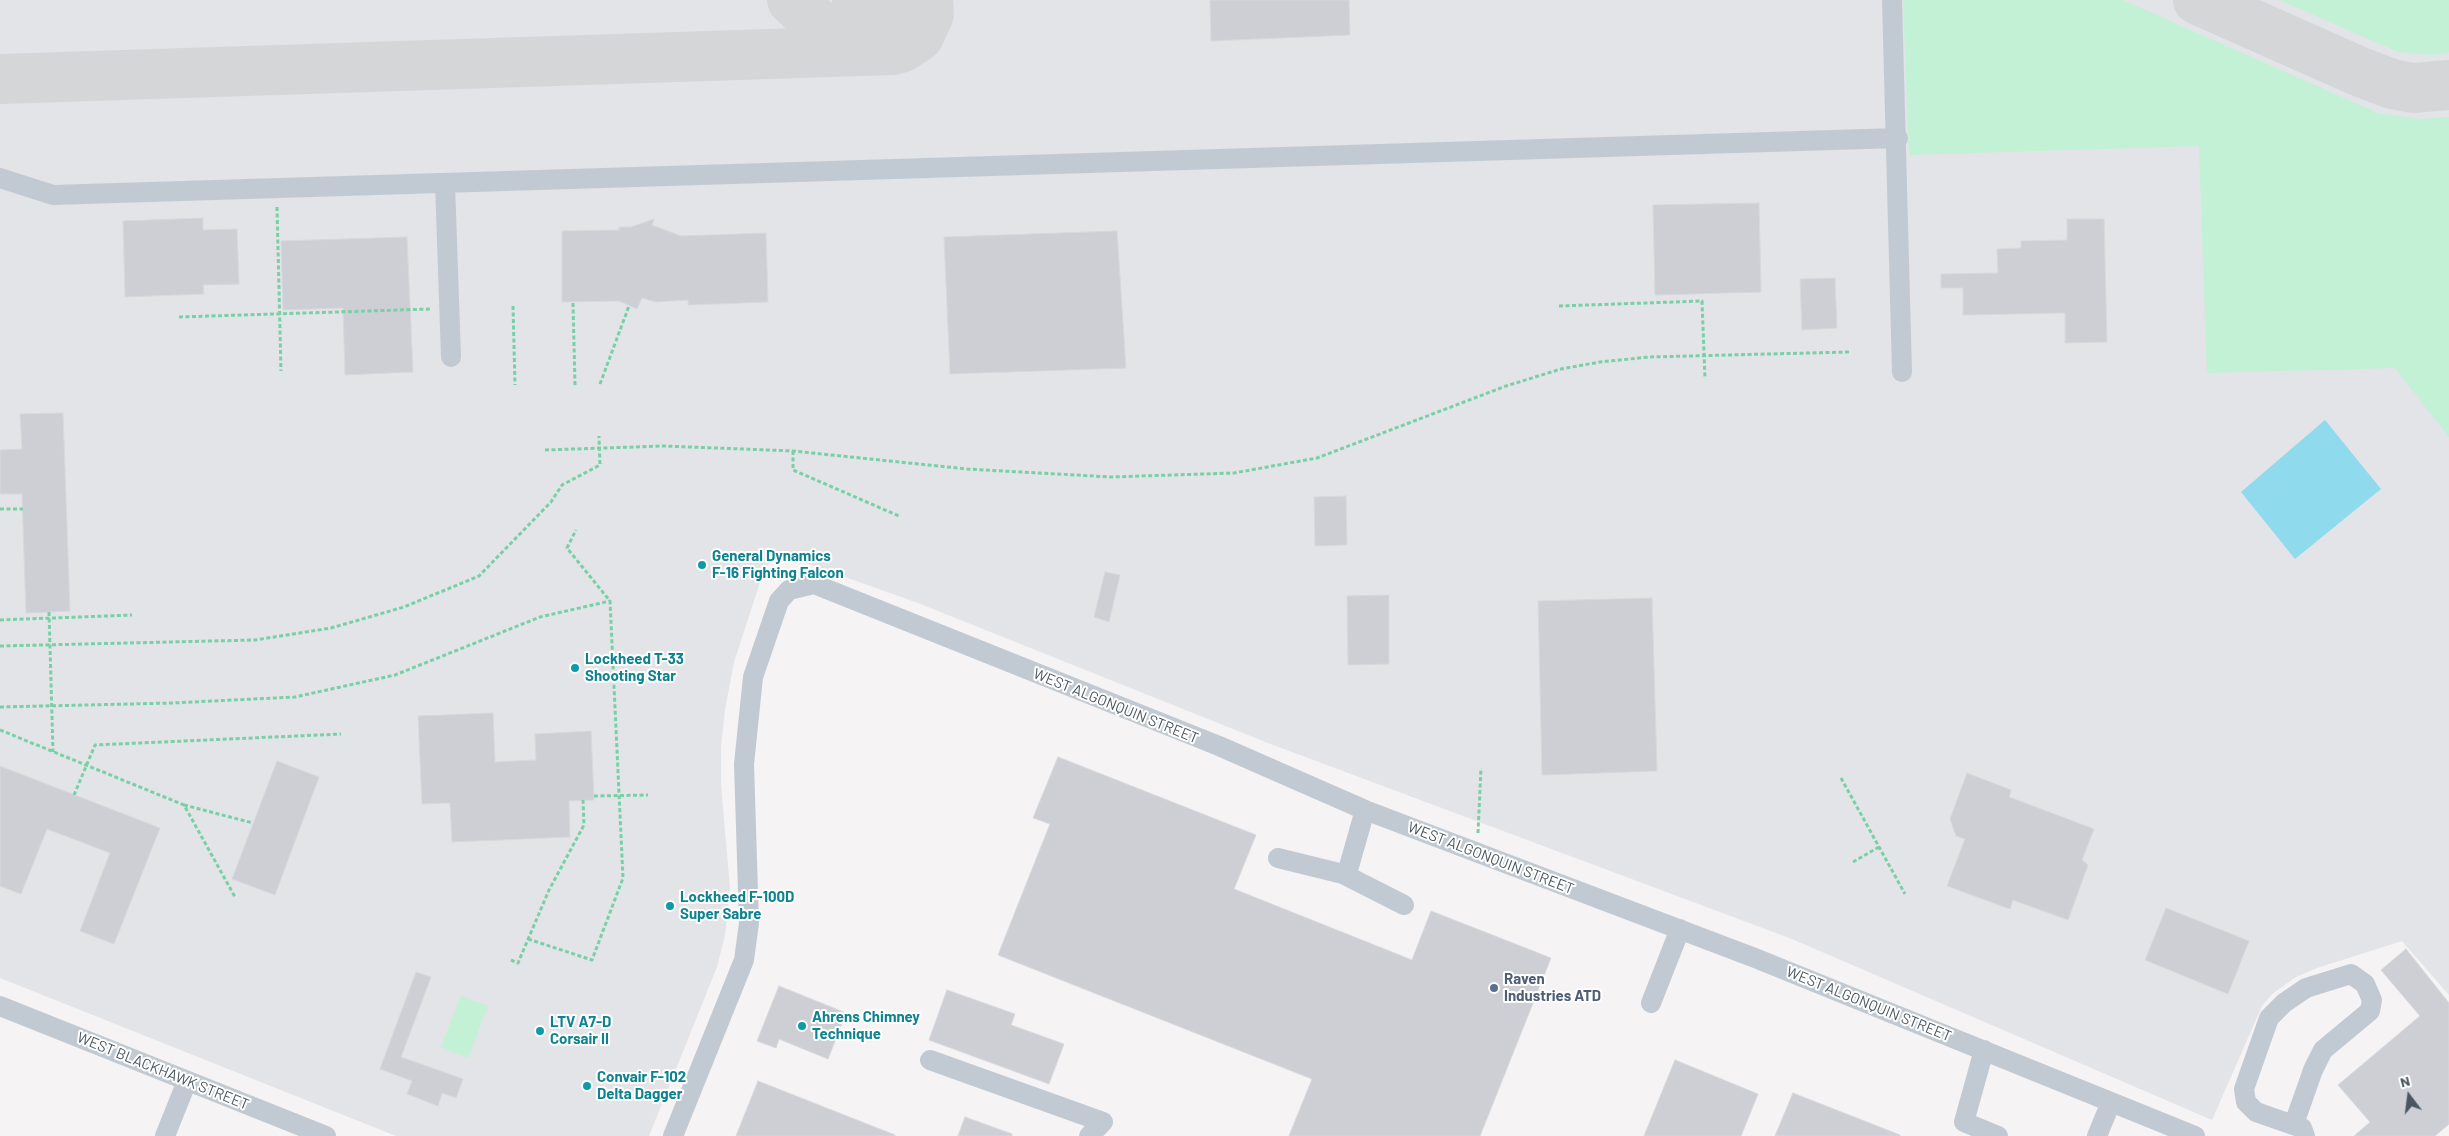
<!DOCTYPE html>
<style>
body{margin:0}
#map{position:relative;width:2449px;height:1136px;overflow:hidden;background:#f5f3f3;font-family:Barlow,sans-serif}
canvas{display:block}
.north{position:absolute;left:2384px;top:1071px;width:50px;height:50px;-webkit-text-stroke:4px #fff;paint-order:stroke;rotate:345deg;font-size:14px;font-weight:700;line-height:20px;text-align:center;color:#4a5661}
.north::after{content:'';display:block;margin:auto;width:18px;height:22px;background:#4a5661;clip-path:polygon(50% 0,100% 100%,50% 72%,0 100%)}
</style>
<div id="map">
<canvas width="2449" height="1136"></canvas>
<div class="north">N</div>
</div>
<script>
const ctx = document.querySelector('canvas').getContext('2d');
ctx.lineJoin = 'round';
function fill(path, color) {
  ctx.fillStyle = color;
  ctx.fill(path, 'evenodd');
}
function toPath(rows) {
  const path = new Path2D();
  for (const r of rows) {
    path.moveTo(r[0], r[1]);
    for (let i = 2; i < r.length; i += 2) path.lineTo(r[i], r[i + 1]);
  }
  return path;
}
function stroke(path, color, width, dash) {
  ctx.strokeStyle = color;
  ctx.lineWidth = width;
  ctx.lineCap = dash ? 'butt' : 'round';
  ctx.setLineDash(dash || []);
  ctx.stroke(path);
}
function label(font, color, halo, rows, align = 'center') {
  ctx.font = font + ' Barlow,sans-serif';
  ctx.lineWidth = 4;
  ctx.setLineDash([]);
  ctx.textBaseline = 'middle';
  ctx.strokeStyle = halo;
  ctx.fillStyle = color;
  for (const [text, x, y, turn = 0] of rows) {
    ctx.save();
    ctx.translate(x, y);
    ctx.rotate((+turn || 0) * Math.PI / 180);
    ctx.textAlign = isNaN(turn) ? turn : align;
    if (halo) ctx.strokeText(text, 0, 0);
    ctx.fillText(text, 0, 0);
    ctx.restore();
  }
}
const airport = toPath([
 [0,0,2449,0,2449,995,2402,941,2317,968,2296,977,2272,994,2262,1006,2212,1120,1792,939,1268,743,918,603,789,557,781,557,770,562,764,570,734,662,725,710,721,747,721,785,730,888,725,935,717,967,649,1136,396,1136,0,978]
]);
const green = toPath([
 [1903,0,2123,0,2378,113,2421,119,2449,117,2449,437,2395,368,2207,373,2199,146,1909,155],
 [2280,0,2449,0,2449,52,2432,55,2398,52],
 [461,996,488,1006,468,1058,441,1047]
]);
const water = toPath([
 [2325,420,2381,489,2295,559,2241,492]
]);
const taxiway = toPath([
 [792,0,834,40,846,48,860,51],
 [857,0,877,17,890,22,910,18,918,12,925,0],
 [2198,0,2358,71,2392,84,2413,88,2449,85],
 [0,79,893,50,903,47,919,36,929,14,928,0]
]);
const building = toPath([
 [1210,0,1349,0,1350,35,1211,41,1210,0],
 [1759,203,1761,292,1655,295,1653,205,1759,203],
 [203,218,203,230,237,229,239,284,203,285,204,294,125,297,123,221,203,218],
 [654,219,652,225,681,236,766,233,768,302,688,305,688,300,656,302,642,298,637,309,619,301,562,302,562,231,619,230,619,227,631,227,654,219],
 [2067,219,2104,219,2107,342,2065,343,2065,313,1963,315,1963,288,1941,288,1941,274,1998,273,1997,249,2021,248,2021,241,2067,240,2067,219],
 [1117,231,1126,368,950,374,944,237,1117,231],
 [407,237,413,372,345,375,343,308,283,310,281,241,407,237],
 [1835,278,1837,328,1802,330,1800,279,1835,278],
 [63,413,70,611,26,613,22,494,0,494,0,450,22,449,20,414,63,413],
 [1346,496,1347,545,1315,546,1314,497,1346,496],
 [1105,572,1120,575,1109,622,1094,617,1105,572],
 [1389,595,1389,664,1348,665,1347,596,1389,595],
 [1652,598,1657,771,1542,775,1538,601,1652,598],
 [493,713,495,762,536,760,535,734,591,731,594,800,569,801,570,837,452,842,450,803,422,804,418,716,493,713],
 [1058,757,1256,835,1234,889,1412,960,1431,911,1551,958,1480,1136,1289,1136,1312,1079,998,955,1050,824,1033,818,1058,757],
 [277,761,319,777,275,895,232,879,277,761],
 [0,766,160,828,114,944,80,931,110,853,47,829,21,894,0,886,0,766],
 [1967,773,2011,790,2009,797,2094,829,2082,860,2088,865,2068,920,2013,900,2010,909,1947,886,1965,839,1956,836,1950,819,1967,773],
 [2166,908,2249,941,2228,994,2145,960,2166,908],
 [2406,949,2449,1003,2449,1124,2435,1136,2354,1136,2370,1122,2338,1085,2420,1016,2381,970,2406,949],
 [416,972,431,977,401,1057,463,1079,456,1098,442,1093,438,1106,407,1094,412,1081,380,1069,416,972],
 [779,986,846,1013,828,1059,779,1039,776,1048,757,1041,779,986],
 [947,990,1015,1014,1011,1025,1064,1044,1049,1084,929,1040,947,990],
 [1675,1060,1758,1094,1741,1136,1644,1136,1675,1060],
 [758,1081,895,1135,895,1136,736,1136,758,1081],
 [1793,1093,1900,1135,1900,1136,1775,1136,1793,1093],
 [965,1117,1012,1134,1012,1136,958,1136,965,1117]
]);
const path = toPath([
 [277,207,281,371],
 [573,303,575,385],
 [513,306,515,385],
 [1559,306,1702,301,1705,379],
 [179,317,431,309],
 [600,384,629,306],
 [545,450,663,446,793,451,967,469,1111,477,1234,473,1317,458,1506,386,1561,369,1600,362,1649,357,1849,352],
 [793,451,793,470,899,516],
 [0,509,23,509],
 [49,612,53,752],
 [0,620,132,615],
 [0,646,255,640,331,628,404,607,479,576,551,502,562,485,600,465,599,436],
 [0,707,172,703,295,697,395,675,540,617,610,601],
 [0,730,184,805,235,897],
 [1841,778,1905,894],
 [74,795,95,745,341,734],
 [594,796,648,795],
 [184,805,253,823],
 [1478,833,1481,768],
 [1853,862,1879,847],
 [528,939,592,960,623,878,610,601,567,548,576,530],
 [511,960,518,963,549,890,584,825,583,800]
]);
const minor = toPath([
 [1892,0,1902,372],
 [0,178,53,195,1898,138],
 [445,183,451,357],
 [1278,858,1343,874,1348,870,1365,810],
 [1343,874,1404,905],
 [1651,1003,1680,929],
 [0,1006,326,1136],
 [1984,1050,1964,1122,1998,1136],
 [930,1060,1103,1122,1089,1136],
 [2294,1124,2313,1070,2323,1050,2370,1011,2372,1000,2365,984,2351,974,2306,988,2284,1003,2269,1018,2244,1089,2246,1102,2256,1112,2302,1128,2305,1136],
 [165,1136,187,1081],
 [673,1136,744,960,749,923,744,764,753,677,779,601,789,590,814,584,1219,746,1365,810,1755,958,2195,1136],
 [2097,1136,2111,1102]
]);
const markers = [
 [702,565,5,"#0f9aa8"],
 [575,668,5,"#0f9aa8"],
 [670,906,5,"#0f9aa8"],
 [1494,988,5,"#5c6f8a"],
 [802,1026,5,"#0f9aa8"],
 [540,1031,5,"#0f9aa8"],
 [587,1086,5,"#0f9aa8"]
];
const cultureNames = [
 ["General Dynamics",712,556],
 ["F-16 Fighting Falcon",712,573],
 ["Lockheed T-33",585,659],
 ["Shooting Star",585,676],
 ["Lockheed F-100D",680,897],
 ["Super Sabre",680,914],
 ["Ahrens Chimney",812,1017],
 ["Technique",812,1034],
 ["LTV A7-D",550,1022],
 ["Corsair II",550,1039],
 ["Convair F-102",597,1077],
 ["Delta Dagger",597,1094]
];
const streetNames = [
 ["WEST ALGONQUIN STREET",1116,706,22],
 ["WEST ALGONQUIN STREET",1491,858,21],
 ["WEST ALGONQUIN STREET",1869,1004,22],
 ["WEST BLACKHAWK STREET",163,1071,22]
];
const serviceNames = [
 ["Raven",1504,979],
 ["Industries ATD",1504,996]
];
fill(airport, '#e2e4e7');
fill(green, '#c3f1d5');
fill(water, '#90daee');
stroke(taxiway, '#d5d6d8', 50);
fill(building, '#cdcfd5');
stroke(building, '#d7d9de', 1);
stroke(path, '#7ad0a6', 3, [4, 2.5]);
stroke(minor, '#c1cad2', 20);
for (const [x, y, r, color] of markers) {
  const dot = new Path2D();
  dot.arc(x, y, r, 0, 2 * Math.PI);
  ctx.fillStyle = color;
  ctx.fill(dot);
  stroke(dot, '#fff', 2);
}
label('bold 15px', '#0d838f', '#fff', cultureNames, 'left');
label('15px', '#4a5661', '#fff', streetNames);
label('bold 15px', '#4e5e75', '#fff', serviceNames, 'left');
</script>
